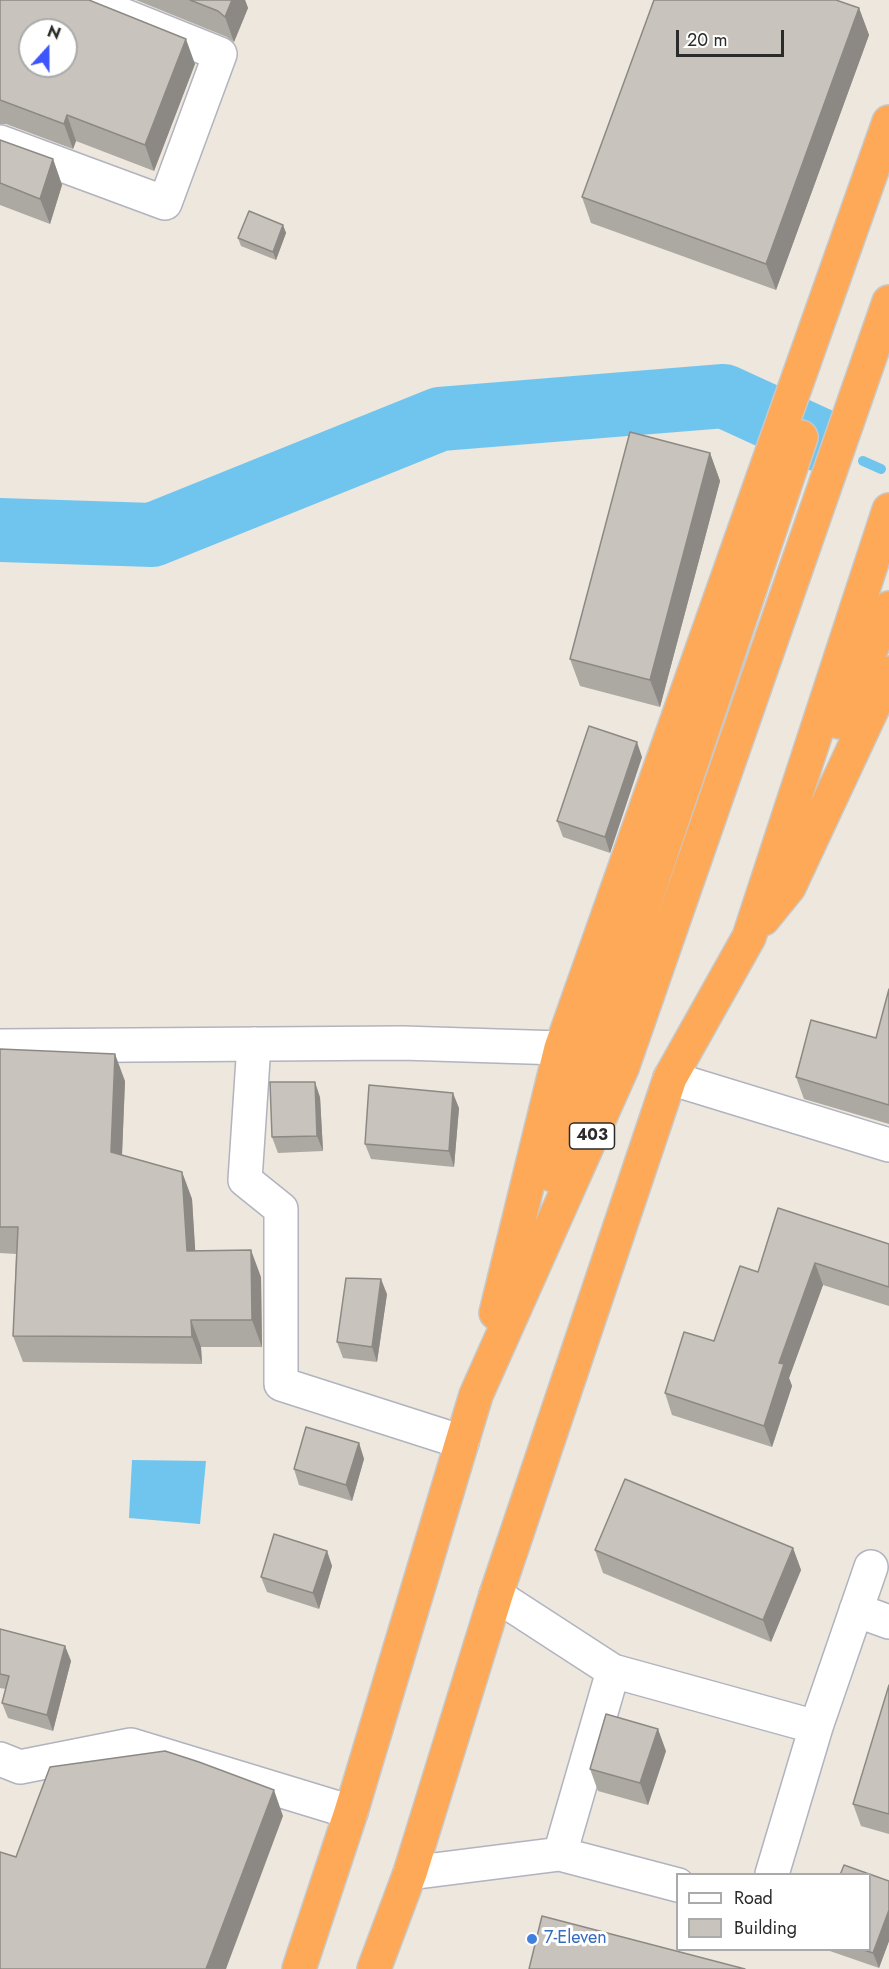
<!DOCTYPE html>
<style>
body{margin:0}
#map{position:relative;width:889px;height:1969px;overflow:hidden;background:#ede7dd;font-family:Jost,sans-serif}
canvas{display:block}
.legend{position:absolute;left:676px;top:1873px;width:195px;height:78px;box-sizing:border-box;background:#fff;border:2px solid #aaa;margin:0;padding:8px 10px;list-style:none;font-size:18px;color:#2b2b2b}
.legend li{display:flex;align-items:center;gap:12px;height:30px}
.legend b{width:30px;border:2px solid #aaa}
.north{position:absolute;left:18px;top:18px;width:60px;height:60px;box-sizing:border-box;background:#fff;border:2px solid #aaa;border-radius:50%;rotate:21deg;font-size:16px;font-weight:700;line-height:24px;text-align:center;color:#2b2b2b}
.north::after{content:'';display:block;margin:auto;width:21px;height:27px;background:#3d55fa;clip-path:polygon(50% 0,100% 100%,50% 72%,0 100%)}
.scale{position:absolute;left:676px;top:30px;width:108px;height:27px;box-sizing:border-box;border:3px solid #2b2b2b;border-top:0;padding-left:8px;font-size:18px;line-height:21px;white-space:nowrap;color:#2b2b2b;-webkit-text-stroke:4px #fff;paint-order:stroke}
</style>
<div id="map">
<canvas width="889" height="1969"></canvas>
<ul class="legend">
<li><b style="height:8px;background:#fff"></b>Road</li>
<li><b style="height:16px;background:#c8c4bd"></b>Building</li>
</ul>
<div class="north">N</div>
<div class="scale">20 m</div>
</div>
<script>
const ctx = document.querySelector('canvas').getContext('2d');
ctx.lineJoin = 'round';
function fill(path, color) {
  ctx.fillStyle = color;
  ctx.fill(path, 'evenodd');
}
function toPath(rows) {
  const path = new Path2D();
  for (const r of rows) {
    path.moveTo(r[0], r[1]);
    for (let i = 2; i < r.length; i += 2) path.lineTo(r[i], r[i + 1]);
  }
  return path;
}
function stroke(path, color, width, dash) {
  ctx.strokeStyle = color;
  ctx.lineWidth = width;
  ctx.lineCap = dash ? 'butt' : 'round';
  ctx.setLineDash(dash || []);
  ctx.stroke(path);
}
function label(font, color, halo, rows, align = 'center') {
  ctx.font = font + ' Jost,sans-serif';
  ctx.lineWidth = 6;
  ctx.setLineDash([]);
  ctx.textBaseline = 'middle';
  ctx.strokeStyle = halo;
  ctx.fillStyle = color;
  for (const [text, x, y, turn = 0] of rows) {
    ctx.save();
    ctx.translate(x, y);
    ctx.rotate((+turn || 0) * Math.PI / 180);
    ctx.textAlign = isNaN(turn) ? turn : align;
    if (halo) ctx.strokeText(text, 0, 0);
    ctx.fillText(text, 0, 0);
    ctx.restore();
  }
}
const water = toPath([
 [132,1460,206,1461,200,1524,129,1518]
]);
const stream = toPath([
 [863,461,881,469]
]);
const river = toPath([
 [0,530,152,535,440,419,724,396,820,440]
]);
const minor = toPath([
 [0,142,165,203,220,54,85,0],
 [254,1044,245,1180,281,1209,281,1384,462,1442],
 [0,1046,402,1043,561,1048],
 [670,1078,889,1145],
 [496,1595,613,1671,816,1727,772,1874],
 [856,1610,889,1622],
 [816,1727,871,1567],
 [0,1759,20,1767,131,1745,351,1812],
 [560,1854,613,1671],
 [410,1873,560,1854,678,1885]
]);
const highway = toPath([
 [839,722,889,608],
 [763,919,789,887,889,673],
 [553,1175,801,437],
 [496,1313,561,1048,889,122],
 [299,1969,351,1812,476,1395,622,1068,889,302],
 [374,1969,410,1873,496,1595,670,1078,749,937,889,510]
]);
const wall = toPath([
 [0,0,195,64,154,171,76,141,73,149,6,124,0,124],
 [136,0,245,0,248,8,234,42,227,37],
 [859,8,869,35,776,290,591,223,582,197],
 [0,140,53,159,62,185,50,224,0,205],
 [283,225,286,233,276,260,241,246,238,238],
 [710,453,720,481,660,707,580,686,570,659],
 [642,757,610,853,563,837,557,821],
 [889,989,889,1124,804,1099,796,1077,876,1038],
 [0,1049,125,1081,122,1155,182,1172,192,1199,195,1251,261,1277,262,1347,201,1347,202,1364,23,1362,13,1336,16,1254,0,1253],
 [320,1097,323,1151,278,1153,272,1137],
 [459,1108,454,1167,371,1159,365,1144],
 [889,1244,889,1306,823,1285,789,1378,792,1386,772,1447,672,1415,665,1393,714,1341,758,1272],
 [387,1294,377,1362,343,1358,337,1342],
 [359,1443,364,1459,352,1501,299,1485,294,1469],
 [793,1548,801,1570,771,1642,603,1573,595,1550],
 [327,1551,332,1566,319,1609,267,1592,261,1577],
 [0,1629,65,1646,71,1661,53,1731,8,1718,2,1703,6,1689,0,1688],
 [889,1685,889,1834,861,1826,853,1804],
 [666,1751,648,1805,598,1791,590,1769],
 [889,1881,889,1941,879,1968,827,1950,870,1950]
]);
const shadedWall = toPath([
 [232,0,245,0,248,8,234,42,225,17],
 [859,8,869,35,776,290,766,264],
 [186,39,195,64,154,171,145,145],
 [67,115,76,141,73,149,64,124],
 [53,159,62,185,50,224,40,199],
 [283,225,286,233,276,260,273,252],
 [710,453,720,481,660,707,650,680],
 [637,742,642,757,610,853,605,837],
 [115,1054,125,1081,121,1179,111,1152],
 [315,1082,320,1097,323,1151,317,1136],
 [453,1093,459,1108,454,1167,449,1151],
 [182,1172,192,1199,197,1278,187,1251],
 [251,1250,261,1277,262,1347,252,1320],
 [815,1263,823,1285,789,1378,792,1386,772,1447,764,1426,779,1363],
 [381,1279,387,1294,377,1362,372,1347],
 [191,1320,201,1347,202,1364,192,1337],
 [359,1443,364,1459,352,1501,346,1485],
 [793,1548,801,1570,771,1642,763,1620],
 [327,1551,332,1566,319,1609,313,1593],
 [65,1646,71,1661,53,1731,47,1715],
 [658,1729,666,1751,648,1805,640,1783],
 [274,1790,283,1816,226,1969,206,1969],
 [889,1910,889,1941,879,1968,873,1953]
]);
const building = toPath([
 [0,0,89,0,186,39,145,145,67,115,64,124,0,100,0,0],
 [30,30,66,30,66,66,30,66,30,30],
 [190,0,232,0,225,17,218,11,190,0],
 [654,0,836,0,859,8,766,264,582,197,654,0],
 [0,140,53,159,40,199,0,183,0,140],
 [249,211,283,225,273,252,238,238,249,211],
 [630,432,710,453,650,680,570,659,630,432],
 [589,726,637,742,605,837,557,821,589,726],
 [889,989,889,1105,796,1077,811,1020,876,1038,889,989],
 [0,1049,115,1054,111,1152,182,1172,187,1251,251,1250,252,1320,191,1320,192,1337,13,1336,18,1227,0,1227,0,1049],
 [270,1082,315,1082,317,1136,272,1137,270,1082],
 [369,1085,453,1093,449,1151,365,1144,369,1085],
 [778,1208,889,1244,889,1287,815,1263,779,1363,784,1364,764,1426,665,1393,684,1332,714,1341,740,1266,758,1272,778,1208],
 [346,1278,381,1279,372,1347,337,1342,346,1278],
 [306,1427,359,1443,346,1485,294,1469,306,1427],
 [625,1479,793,1548,763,1620,595,1550,625,1479],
 [274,1534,327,1551,313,1593,261,1577,274,1534],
 [0,1629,65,1646,47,1715,2,1703,9,1676,0,1674,0,1629],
 [889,1685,889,1814,853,1804,889,1685],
 [606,1714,658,1729,640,1783,590,1769,606,1714],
 [165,1751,199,1762,274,1790,206,1969,0,1969,0,1852,16,1857,50,1767,165,1751],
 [844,1865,889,1881,889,1910,873,1953,864,1950,870,1950,870,1875,840,1875,844,1865],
 [542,1916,745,1969,529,1969,542,1916]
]);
const markers = [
 [532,1939,6,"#3f7fe0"]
];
const shields = [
 [592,1136,45]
];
const shieldNames = [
 ["403",592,1136]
];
const shopNames = [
 ["7-Eleven",544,1939]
];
fill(water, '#70c5ef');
stroke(stream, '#70c5ef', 10);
stroke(river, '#70c5ef', 64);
stroke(minor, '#b1b3bf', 36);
stroke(highway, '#c8c8c8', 36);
stroke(minor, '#fff', 33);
stroke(highway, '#fea957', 33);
fill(wall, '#aca9a3');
fill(shadedWall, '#8c8984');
fill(building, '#c8c4bd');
stroke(building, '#8c8984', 1.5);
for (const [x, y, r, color] of markers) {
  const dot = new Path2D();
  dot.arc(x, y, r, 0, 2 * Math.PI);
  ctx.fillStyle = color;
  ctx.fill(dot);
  stroke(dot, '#fff', 2);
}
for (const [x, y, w] of shields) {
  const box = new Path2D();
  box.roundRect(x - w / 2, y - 13, w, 26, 4.5);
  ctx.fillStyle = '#fff';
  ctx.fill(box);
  stroke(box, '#2b2b2b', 1.5);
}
label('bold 16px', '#2b2b2b', null, shieldNames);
label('18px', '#366cbe', '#fff', shopNames, 'left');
</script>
